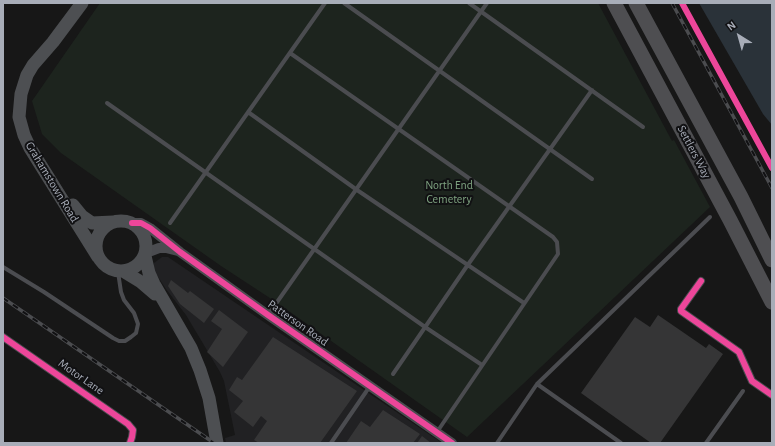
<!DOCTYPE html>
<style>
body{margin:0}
#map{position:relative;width:775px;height:446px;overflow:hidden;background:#171717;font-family:"Alegreya Sans",sans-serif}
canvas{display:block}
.frame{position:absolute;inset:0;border:4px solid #a8adb8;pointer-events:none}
.north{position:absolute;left:719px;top:16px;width:40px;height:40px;-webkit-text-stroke:3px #111113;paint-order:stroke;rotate:323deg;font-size:11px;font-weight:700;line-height:16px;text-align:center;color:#a8adb8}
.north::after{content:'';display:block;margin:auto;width:14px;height:18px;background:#a8adb8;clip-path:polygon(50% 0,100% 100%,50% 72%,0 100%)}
</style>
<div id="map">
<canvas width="775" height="446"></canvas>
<div class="frame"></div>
<div class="north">N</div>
</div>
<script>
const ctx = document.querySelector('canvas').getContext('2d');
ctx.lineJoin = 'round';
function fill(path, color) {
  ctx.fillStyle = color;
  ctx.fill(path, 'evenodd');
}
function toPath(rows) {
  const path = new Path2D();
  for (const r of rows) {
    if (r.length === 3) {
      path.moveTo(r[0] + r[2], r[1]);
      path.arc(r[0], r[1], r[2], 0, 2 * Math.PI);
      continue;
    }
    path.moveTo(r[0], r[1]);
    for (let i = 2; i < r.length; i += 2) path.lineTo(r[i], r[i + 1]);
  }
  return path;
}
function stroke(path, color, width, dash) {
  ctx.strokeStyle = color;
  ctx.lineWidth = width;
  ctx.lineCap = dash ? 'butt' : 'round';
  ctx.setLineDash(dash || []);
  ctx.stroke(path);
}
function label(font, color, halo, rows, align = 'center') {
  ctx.font = font + ' "Alegreya Sans",sans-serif';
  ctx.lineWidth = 4;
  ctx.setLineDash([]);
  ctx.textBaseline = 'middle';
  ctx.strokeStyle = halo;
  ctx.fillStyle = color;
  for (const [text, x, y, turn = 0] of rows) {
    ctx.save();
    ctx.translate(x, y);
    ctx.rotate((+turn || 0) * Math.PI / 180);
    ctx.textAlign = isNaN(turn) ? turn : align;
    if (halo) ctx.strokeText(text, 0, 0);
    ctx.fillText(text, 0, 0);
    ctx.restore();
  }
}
const built = toPath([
 [162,257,168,257,442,443,226,443,225,438,235,435,224,381,220,372,186,315,166,289,153,269,154,263]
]);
const green = toPath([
 [100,3,598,3,672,141,674,140,710,207,467,437,276,302,221,266,61,153,42,134,32,101]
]);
const water = toPath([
 [699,3,772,3,772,125,763,114]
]);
const building = toPath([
 [171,280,188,293,190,291,214,309,204,323,180,304,168,286],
 [219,310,248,332,223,367,207,352,222,329,211,321],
 [658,315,706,348,709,344,723,354,660,443,651,443,581,393,635,317,650,327],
 [273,337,357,391,320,443,259,443,254,440,267,421,261,416,253,427,234,412,243,401,229,390,237,377,242,380],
 [383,410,420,434,413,443,346,443,361,421,370,427],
 [422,436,431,443,417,443]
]);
const service = toPath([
 [344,3,592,179],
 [469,3,643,127],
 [290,53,553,237,557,242,558,254,437,432],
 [107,103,425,327,482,365],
 [248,112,357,190,524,303],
 [170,223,325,3],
 [3,267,44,292,113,338,119,341,125,341,131,337,136,333,138,324,134,313,124,300,121,292,118,272],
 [268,315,487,3],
 [393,374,467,266,592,90],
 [537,384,621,443],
 [331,443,370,386],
 [497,443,537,384,710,217],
 [706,443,743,391]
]);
const minor = toPath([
 [701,281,681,309,681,311,739,352,752,381,772,395],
 [3,337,128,424,133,430,132,437,130,443]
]);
const tertiary = toPath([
 [132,223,141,223,150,228,180,252,268,315,452,443],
 [146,253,159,248,166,248,178,251]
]);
const primary = toPath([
 [82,3,53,42,33,65,27,75,21,94,19,117,24,135,30,148,98,257],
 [73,205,82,216,92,223,113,222],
 [121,246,25],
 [145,256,149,273,154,284,191,348,200,370,209,398,217,443],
 [123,271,141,282,155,294]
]);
const motorway = toPath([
 [614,3,730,220,772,302],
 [636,3,741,197,772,260]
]);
const rail = toPath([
 [672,3,772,188],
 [3,298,214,443]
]);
const cycleway = toPath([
 [682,3,772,168],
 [132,223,141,223,150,228,180,252,268,315,452,443],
 [701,281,681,309,681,311,739,352,752,381,772,395],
 [3,337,128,424,133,430,132,437,130,443]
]);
const streetNames = [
 ["Settlers Way",694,152,62],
 ["Grahamstown Road",52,182,59],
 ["Patterson Road",298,323,35],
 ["Motor Lane",81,377,35]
];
const parkNames = [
 ["North End",449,185],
 ["Cemetery",449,199]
];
fill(built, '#212123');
fill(green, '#1d241e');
fill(water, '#2a3239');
fill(building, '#353536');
stroke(service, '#4b4c50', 4);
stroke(minor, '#4b4c50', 8);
stroke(tertiary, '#4b4c50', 10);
stroke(primary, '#4d4f52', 13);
stroke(motorway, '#4e4e51', 15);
stroke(rail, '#4b4c4f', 3.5);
stroke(rail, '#111113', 2, [6]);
stroke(cycleway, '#ed469a', 6);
label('12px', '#a8adb8', '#111113', streetNames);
label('12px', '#7fa381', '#111113', parkNames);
</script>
